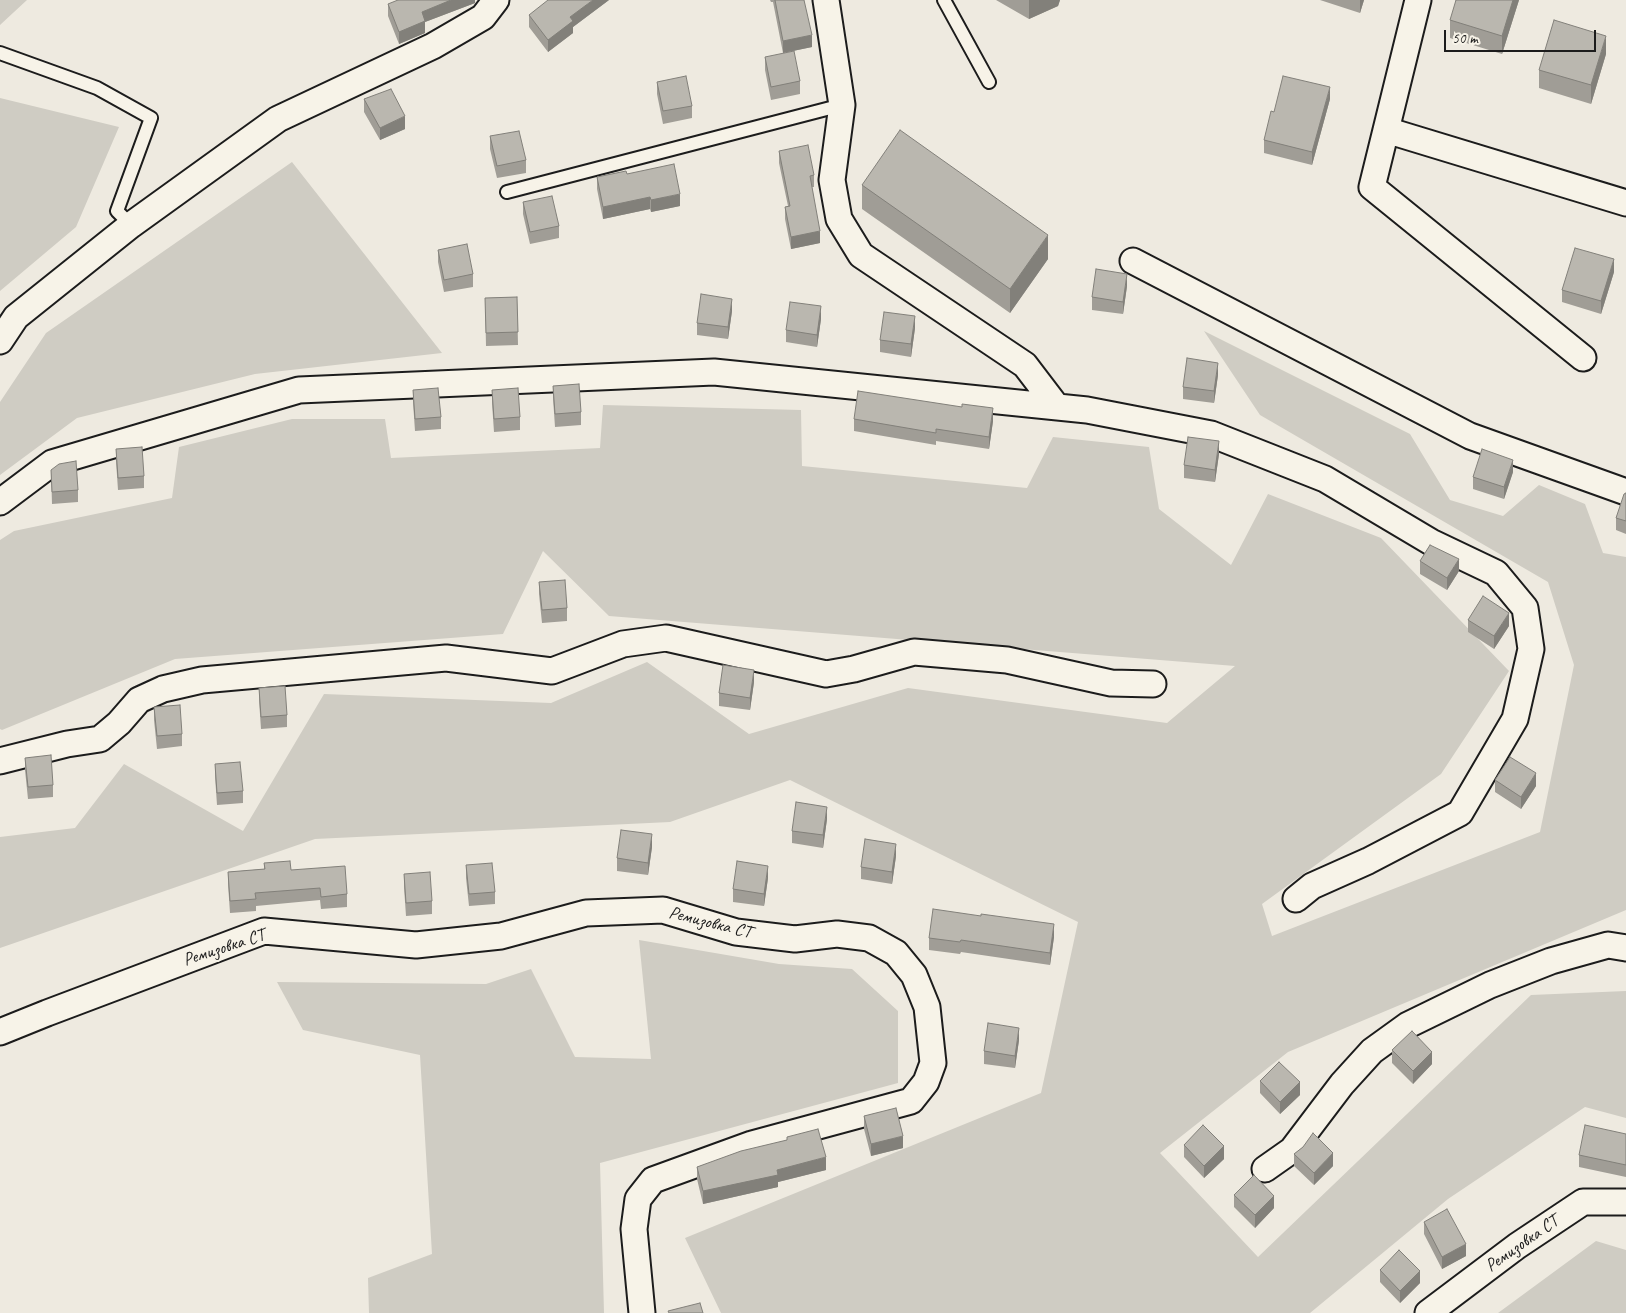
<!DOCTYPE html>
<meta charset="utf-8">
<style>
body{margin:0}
#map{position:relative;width:1626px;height:1313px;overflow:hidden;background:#eeeae0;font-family:Caveat,sans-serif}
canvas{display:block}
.scale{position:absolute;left:1444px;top:30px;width:152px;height:22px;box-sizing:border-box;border:2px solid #1c1c1c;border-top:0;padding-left:6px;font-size:15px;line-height:18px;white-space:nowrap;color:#1c1c1c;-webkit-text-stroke:4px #f7f3e8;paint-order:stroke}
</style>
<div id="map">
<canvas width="1626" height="1313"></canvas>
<div class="scale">50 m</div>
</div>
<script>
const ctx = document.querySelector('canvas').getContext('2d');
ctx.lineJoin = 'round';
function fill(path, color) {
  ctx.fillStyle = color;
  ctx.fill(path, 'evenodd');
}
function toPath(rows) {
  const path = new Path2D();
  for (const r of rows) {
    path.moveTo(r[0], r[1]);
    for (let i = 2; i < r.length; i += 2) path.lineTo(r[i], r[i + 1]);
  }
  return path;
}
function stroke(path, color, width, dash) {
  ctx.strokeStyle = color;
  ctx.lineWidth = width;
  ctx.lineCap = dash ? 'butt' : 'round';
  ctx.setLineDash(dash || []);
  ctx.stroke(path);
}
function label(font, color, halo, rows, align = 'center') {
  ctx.font = font + ' Caveat,sans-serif';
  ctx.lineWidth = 4;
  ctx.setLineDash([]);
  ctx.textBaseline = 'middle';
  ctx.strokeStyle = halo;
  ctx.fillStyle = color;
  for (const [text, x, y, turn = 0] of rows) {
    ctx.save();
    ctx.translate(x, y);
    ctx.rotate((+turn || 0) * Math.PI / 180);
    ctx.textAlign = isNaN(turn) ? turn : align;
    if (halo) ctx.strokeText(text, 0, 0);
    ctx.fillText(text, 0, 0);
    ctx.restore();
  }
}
const green = toPath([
 [0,0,27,0,0,25],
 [0,98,119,127,76,227,0,291],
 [292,162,442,353,255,374,77,418,0,475,0,402,46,333],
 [1204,331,1410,434,1450,500,1503,516,1539,485,1585,504,1603,553,1626,557,1626,910,1288,1052,1160,1153,1258,1257,1531,995,1626,991,1626,1118,1585,1107,1448,1199,1310,1313,721,1313,685,1238,1041,1093,1078,922,790,780,670,822,315,839,0,948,0,837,75,828,124,764,243,831,324,694,551,703,647,662,749,734,908,688,1167,723,1235,666,609,616,543,551,503,634,175,659,2,730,0,729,0,540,14,531,172,498,179,447,292,419,385,419,391,458,600,448,603,405,801,410,802,466,1027,488,1053,437,1149,447,1159,509,1231,565,1268,494,1381,538,1509,671,1441,774,1262,904,1272,936,1540,832,1574,665,1548,582,1260,415],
 [639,940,779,964,852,969,898,1011,898,1083,600,1163,604,1313,369,1313,368,1278,432,1254,420,1055,303,1030,277,982,486,984,531,969,575,1057,651,1059],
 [1596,1241,1626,1250,1626,1313,1498,1313]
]);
const service = toPath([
 [944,0,989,82],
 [0,53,97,88,151,118,117,211,131,225],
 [507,192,842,105]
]);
const minor = toPath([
 [826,0,842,105,832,180,839,219,861,255,1025,365,1057,407],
 [1418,0,1372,187,1583,358],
 [1386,130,1626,203],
 [1133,261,1470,436,1626,492],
 [0,341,16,317,131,225,278,119,433,46,483,17,496,0],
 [0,502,52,463,299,390,714,372,1087,410,1211,434,1325,479,1431,542,1496,573,1525,608,1531,649,1515,719,1460,813,1368,861,1312,886,1296,899],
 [0,761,67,744,100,739,119,723,139,700,163,689,202,680,446,658,552,671,623,644,666,638,826,674,854,669,914,652,1007,660,1111,683,1153,684],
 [0,1032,47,1013,264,931,416,945,501,936,586,913,663,910,736,932,795,939,837,934,869,938,896,953,914,975,927,1007,933,1063,926,1082,911,1101,752,1144,653,1180,638,1199,634,1229,642,1313],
 [1265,1169,1292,1150,1342,1084,1372,1051,1408,1025,1490,985,1551,961,1608,945,1626,948],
 [1428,1313,1517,1246,1583,1202,1626,1202]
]);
const wall = toPath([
 [475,0,475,3,425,22,425,33,399,44,388,16,388,4],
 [609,0,573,27,573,33,548,52,529,27,529,15],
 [770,0,804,0,812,47,783,53,773,2,771,2],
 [996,0,1060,0,1058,6,1029,19],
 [1320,0,1364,0,1360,13],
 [1519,0,1502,54,1450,38,1450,20],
 [1606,54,1591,104,1539,88,1539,70],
 [765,57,800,81,800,94,771,100,765,70],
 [657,82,692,106,692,118,663,124,657,94],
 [364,99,405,129,380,140,364,112],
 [1330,99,1312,165,1264,153,1264,140],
 [490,136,526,160,526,173,497,178,490,149],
 [779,151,814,175,814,187,812,187,820,243,791,249,785,219,785,207,788,206,779,163],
 [627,174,680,206,651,212,650,209,603,219,597,189,597,177],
 [862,185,1048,259,1010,313,862,209],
 [523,202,559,226,559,238,530,244,523,214],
 [438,250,473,274,473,287,444,292,438,262],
 [1614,272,1601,314,1562,302,1562,290],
 [1127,286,1123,314,1092,310,1092,297],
 [517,297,518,345,486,346,485,298],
 [732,311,728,339,697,335,697,323],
 [821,319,817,347,786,342,786,330],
 [915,328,911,357,880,352,880,340],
 [1218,375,1214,403,1183,399,1183,387],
 [553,386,581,412,581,425,555,427,553,398],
 [413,390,441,417,441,429,415,431,413,402],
 [492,390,520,417,520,430,494,432,492,403],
 [854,419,993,421,989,449,936,441,936,445,854,431],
 [116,449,144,476,144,488,118,490,116,461],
 [1219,454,1215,482,1184,478,1184,465],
 [51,470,78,490,78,502,52,504],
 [1513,472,1504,499,1473,489,1473,477],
 [1626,493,1626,534,1616,530,1616,518],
 [1420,561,1459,571,1447,590,1420,574],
 [539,582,567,608,567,621,542,623,539,594],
 [1468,620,1509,626,1494,649,1468,632],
 [754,682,750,710,719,706,719,693],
 [259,688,287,715,287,727,261,729,259,700],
 [154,707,182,734,182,746,157,749,154,720],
 [25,758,53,785,53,797,28,799,25,770],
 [215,764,243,791,243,803,217,805,215,776],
 [1495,780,1536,786,1521,809,1495,792],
 [827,819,823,848,792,843,792,831],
 [652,847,648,875,617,871,617,858],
 [896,856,892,884,861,879,861,867],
 [264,863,291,870,347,894,347,907,321,909,320,900,256,906,256,911,230,913,228,884,228,872,264,869],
 [466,865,495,892,495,904,469,906,466,878],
 [404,874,432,901,432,914,406,916,404,887],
 [768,878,764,906,733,902,733,889],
 [1054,937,1050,965,961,952,960,954,929,950,929,938],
 [1019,1040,1015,1068,984,1064,984,1051],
 [1392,1050,1432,1064,1413,1084,1392,1063],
 [1260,1081,1300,1095,1280,1114,1260,1093],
 [864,1116,903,1148,871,1156,864,1129],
 [1626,1134,1626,1177,1579,1167,1579,1155],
 [787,1137,826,1170,778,1182,778,1187,703,1204,697,1179,697,1167,787,1140],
 [1184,1145,1224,1159,1204,1178,1184,1157],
 [1303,1147,1333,1166,1314,1185,1294,1166,1294,1154],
 [1234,1195,1274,1208,1255,1228,1234,1207],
 [1424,1222,1466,1256,1442,1269,1424,1234],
 [1380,1270,1420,1283,1400,1303,1380,1282]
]);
const shadedWall = toPath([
 [451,0,475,0,475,3,425,22,425,33,399,44,399,32,422,12],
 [593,0,609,0,573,27,573,33,548,52,548,40,570,17],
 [1029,0,1060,0,1058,6,1029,19],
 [1360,0,1364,0,1360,13],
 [1513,0,1519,0,1502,54,1502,36],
 [812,35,812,47,783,53,783,41],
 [1606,36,1606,54,1591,104,1591,85],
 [1330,87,1330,99,1312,165,1312,152],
 [405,116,405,129,380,140,380,128],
 [680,194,680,206,651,212,651,200],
 [650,197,650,209,603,219,603,207],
 [820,231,820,243,791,249,791,237],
 [1048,235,1048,259,1010,313,1010,289],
 [1614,259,1614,272,1601,314,1601,301],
 [1127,274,1127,286,1123,314,1123,302],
 [732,299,732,311,728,339,728,327],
 [821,306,821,319,817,347,817,335],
 [915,316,915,328,911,357,911,344],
 [1218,363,1218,375,1214,403,1214,391],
 [993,408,993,421,989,449,989,437],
 [1219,441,1219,454,1215,482,1215,470],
 [1513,460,1513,472,1504,499,1504,487],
 [1459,559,1459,571,1447,590,1447,578],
 [1509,613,1509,626,1494,649,1494,636],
 [754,670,754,682,750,710,750,698],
 [1536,773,1536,786,1521,809,1521,797],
 [827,807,827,819,823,848,823,835],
 [652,834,652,847,648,875,648,863],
 [896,844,896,856,892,884,892,872],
 [768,866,768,878,764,906,764,894],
 [1054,924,1054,937,1050,965,1050,953],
 [1019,1028,1019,1040,1015,1068,1015,1056],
 [1432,1052,1432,1064,1413,1084,1413,1071],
 [1300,1082,1300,1095,1280,1114,1280,1102],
 [903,1136,903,1148,871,1156,871,1144],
 [1224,1146,1224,1159,1204,1178,1204,1166],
 [1333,1153,1333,1166,1314,1185,1314,1173],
 [826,1157,826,1170,778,1182,778,1187,703,1204,703,1191,777,1170],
 [1274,1196,1274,1208,1255,1228,1255,1215],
 [1466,1244,1466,1256,1442,1269,1442,1257],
 [1420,1271,1420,1283,1400,1303,1400,1291]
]);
const building = toPath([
 [398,0,451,0,422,12,425,21,399,32,388,4,398,0],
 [548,0,593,0,570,17,573,21,548,40,529,15,548,0],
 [775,0,804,0,812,35,783,41,775,0],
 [1456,0,1513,0,1502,36,1450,20,1456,0],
 [1554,20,1606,36,1591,85,1539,70,1554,20],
 [794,51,800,81,771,87,765,57,794,51],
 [686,76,692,106,663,111,657,82,686,76],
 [1283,76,1330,87,1312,152,1264,140,1271,111,1274,112,1283,76],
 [391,89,405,116,380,128,364,99,391,89],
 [900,130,1048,235,1010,289,862,185,900,130],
 [519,131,526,160,497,166,490,136,519,131],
 [808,145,814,175,810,176,820,231,791,237,785,207,790,206,779,151,808,145],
 [674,164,680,194,651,200,650,197,603,207,597,177,626,171,627,174,674,164],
 [552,196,559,226,530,232,523,202,552,196],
 [467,244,473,274,444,280,438,250,467,244],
 [1575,248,1614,259,1601,301,1562,290,1575,248],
 [1096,269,1127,274,1123,302,1092,297,1096,269],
 [701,294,732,299,728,327,697,323,701,294],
 [517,297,518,332,486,333,485,298,517,297],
 [790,302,821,306,817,335,786,330,790,302],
 [884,312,915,316,911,344,880,340,884,312],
 [1187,358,1218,363,1214,391,1183,387,1187,358],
 [579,384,581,412,555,414,553,386,579,384],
 [438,388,441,417,415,419,413,390,438,388],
 [518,388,520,417,494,419,492,390,518,388],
 [858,391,962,407,962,404,993,408,989,437,936,429,936,433,854,419,858,391],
 [1188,437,1219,441,1215,470,1184,465,1188,437],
 [142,447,144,476,118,478,116,449,142,447],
 [1482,449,1513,460,1504,487,1473,477,1482,449],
 [76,461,78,490,52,492,51,470,59,464,76,461],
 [1626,493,1626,521,1616,518,1624,494,1626,493],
 [1430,545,1459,559,1447,578,1420,561,1430,545],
 [565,580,567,608,542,610,539,582,565,580],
 [1483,596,1509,613,1494,636,1468,620,1483,596],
 [723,665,754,670,750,698,719,693,723,665],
 [285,686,287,715,261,717,259,688,285,686],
 [180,705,182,734,157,736,154,707,180,705],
 [51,755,53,785,28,787,25,758,51,755],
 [1510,757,1536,773,1521,797,1495,780,1510,757],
 [240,762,243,791,217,793,215,764,240,762],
 [796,802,827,807,823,835,792,831,796,802],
 [621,830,652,834,648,863,617,858,621,830],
 [865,839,896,844,892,872,861,867,865,839],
 [290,861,291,870,345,866,347,894,321,897,320,888,255,893,256,899,230,901,228,872,265,869,264,863,290,861],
 [737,861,768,866,764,894,733,889,737,861],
 [492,863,495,892,469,894,466,865,492,863],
 [430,872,432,901,406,903,404,874,430,872],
 [933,909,981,916,981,914,1054,924,1050,953,961,940,960,942,929,938,933,909],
 [988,1023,1019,1028,1015,1056,984,1051,988,1023],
 [1412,1031,1432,1052,1413,1071,1392,1050,1412,1031],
 [1279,1062,1300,1082,1280,1102,1260,1081,1279,1062],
 [896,1108,903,1136,871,1144,864,1116,896,1108],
 [1203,1125,1224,1146,1204,1166,1184,1145,1203,1125],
 [1585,1125,1626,1134,1626,1165,1579,1155,1585,1125],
 [818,1129,826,1157,777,1170,778,1175,703,1191,697,1167,741,1151,787,1140,787,1137,818,1129],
 [1313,1133,1333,1153,1314,1173,1294,1154,1303,1147,1313,1133],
 [1254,1175,1274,1196,1255,1215,1234,1195,1254,1175],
 [1447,1209,1466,1244,1442,1257,1424,1222,1447,1209],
 [1399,1250,1420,1271,1400,1291,1380,1270,1399,1250],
 [700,1303,703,1313,669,1313,668,1311,700,1303]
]);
const streetNames = [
 ["Ремизовка СТ",710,923,14],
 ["Ремизовка СТ",224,948,-18],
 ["Ремизовка СТ",1522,1244,-35]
];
fill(green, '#cfccc3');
stroke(service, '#1c1c1c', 16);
stroke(minor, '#1c1c1c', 29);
stroke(service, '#f7f3e8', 12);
stroke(minor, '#f7f3e8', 25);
fill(wall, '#a09d96');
fill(shadedWall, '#82807a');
fill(building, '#bab7af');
stroke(building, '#82807a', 1);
label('18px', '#1c1c1c', '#f7f3e8', streetNames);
</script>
